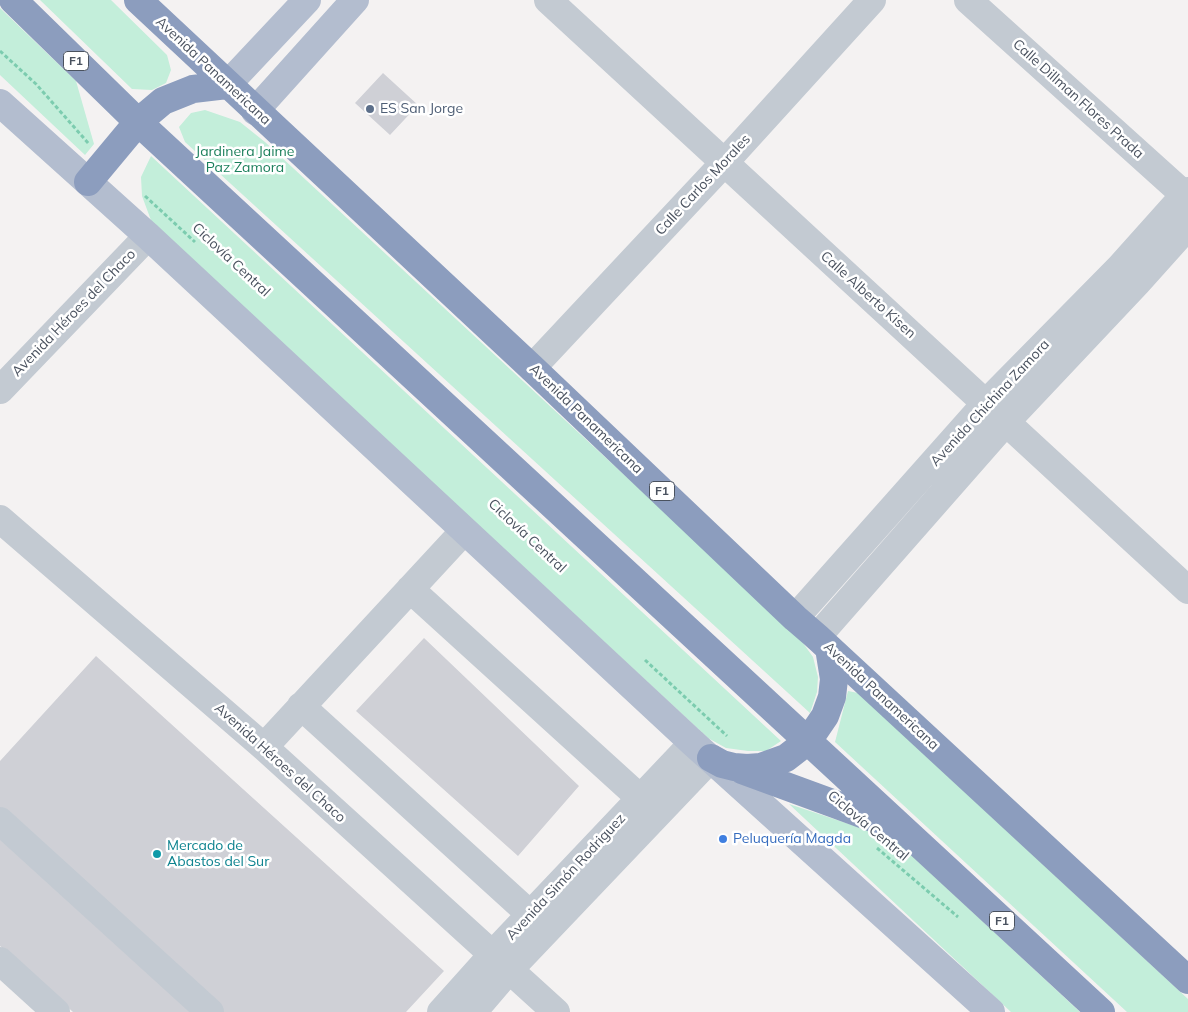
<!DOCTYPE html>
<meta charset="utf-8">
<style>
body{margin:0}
canvas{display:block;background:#f4f2f2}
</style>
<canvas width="1188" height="1012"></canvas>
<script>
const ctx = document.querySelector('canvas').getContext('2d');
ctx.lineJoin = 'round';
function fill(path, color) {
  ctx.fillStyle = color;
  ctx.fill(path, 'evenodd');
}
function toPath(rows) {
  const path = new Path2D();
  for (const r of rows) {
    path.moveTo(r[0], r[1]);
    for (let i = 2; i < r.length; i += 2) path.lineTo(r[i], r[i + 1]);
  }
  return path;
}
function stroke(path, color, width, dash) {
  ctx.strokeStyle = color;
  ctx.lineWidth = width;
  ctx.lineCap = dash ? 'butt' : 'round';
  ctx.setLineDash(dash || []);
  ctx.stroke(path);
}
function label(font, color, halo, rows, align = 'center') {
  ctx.font = font + ' Mulish,sans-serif';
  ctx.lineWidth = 5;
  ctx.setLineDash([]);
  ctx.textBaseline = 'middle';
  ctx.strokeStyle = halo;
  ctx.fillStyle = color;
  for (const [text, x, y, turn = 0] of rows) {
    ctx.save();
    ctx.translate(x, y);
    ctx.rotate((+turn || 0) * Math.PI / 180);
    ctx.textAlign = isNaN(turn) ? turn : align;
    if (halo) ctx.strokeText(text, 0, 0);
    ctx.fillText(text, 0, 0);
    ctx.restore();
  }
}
const green = toPath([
 [40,0,111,0,167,55,171,70,166,83,152,90,132,89],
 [0,8,76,81,94,144,85,155,0,75],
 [205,110,240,122,265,142,798,636,813,657,818,677,817,692,810,713,185,142,179,127,191,113],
 [151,156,781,741,766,751,748,751,726,748,708,738,152,223,142,196,141,177],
 [848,691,858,693,1188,999,1188,1012,1127,1012,835,742],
 [789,804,894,839,1080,1012,1011,1012]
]);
const building = toPath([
 [383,73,418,105,390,135,355,103],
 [424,638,579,786,518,856,356,711],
 [96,656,444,971,406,1012,73,1012,0,946,0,761]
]);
const path = toPath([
 [0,51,36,84,89,144],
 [145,196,195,242],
 [645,660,727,736],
 [877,848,958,917]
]);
const minor = toPath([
 [548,0,1188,590],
 [968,0,1188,198],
 [532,368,724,163,872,0],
 [0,390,148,236],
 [0,519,264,747,556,1012],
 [410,589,640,798],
 [795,618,986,403,1120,267,1188,191],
 [817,637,1005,423,1137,283,1188,226],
 [301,706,531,915],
 [264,747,464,531],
 [0,821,210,1012],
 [0,961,56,1012],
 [441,1012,493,954,693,743],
 [473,1012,509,970,711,758]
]);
const major = toPath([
 [227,85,307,0],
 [0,103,148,236,693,743,991,1012],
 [255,111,355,0]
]);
const highway = toPath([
 [13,0,138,122,1101,1012],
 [138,0,532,368,795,618,817,637,1188,980],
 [88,182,138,122,163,101,193,89,227,85],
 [711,758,722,764,734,767,747,768,761,767,786,758,808,741,825,716,832,697,834,679,829,648],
 [742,770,892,825]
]);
const markers = [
 [370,109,5,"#5c6f8a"],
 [723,839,5,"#3f7fe0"],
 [157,854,5,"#0f9aa8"]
];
const shields = [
 [76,61,25],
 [662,491,25],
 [1002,921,25]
];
const shieldNames = [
 ["F1",76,61],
 ["F1",662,491],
 ["F1",1002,921]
];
const streetNames = [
 ["Avenida Panamericana",213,71,43],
 ["Calle Dillman Flores Prada",1078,99,42],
 ["Calle Carlos Morales",703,185,-47],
 ["Ciclovía Central",231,260,43],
 ["Calle Alberto Kisen",868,295,42],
 ["Avenida Héroes del Chaco",74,313,-46],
 ["Avenida Chichina Zamora",990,403,-47],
 ["Avenida Panamericana",586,419,44],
 ["Ciclovía Central",527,536,43],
 ["Avenida Panamericana",881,696,43],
 ["Avenida Héroes del Chaco",280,763,42],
 ["Ciclovía Central",868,826,40],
 ["Avenida Simón Rodriguez",566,877,-47]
];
const serviceNames = [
 ["ES San Jorge",380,109]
];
const parkNames = [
 ["Jardinera Jaime",245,152],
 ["Paz Zamora",245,168]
];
const shopNames = [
 ["Peluquería Magda",733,839]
];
const cultureNames = [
 ["Mercado de",167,846],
 ["Abastos del Sur",167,862]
];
fill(green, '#c3eeda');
fill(building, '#cfd0d6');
stroke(path, '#7cccaf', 3, [4, 2.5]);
stroke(minor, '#c3cad2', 28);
stroke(major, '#b3bdcf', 28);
stroke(highway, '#8c9dbe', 28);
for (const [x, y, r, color] of markers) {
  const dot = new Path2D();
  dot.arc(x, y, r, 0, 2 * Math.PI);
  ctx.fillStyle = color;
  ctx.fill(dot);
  stroke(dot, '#fff', 2);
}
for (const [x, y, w] of shields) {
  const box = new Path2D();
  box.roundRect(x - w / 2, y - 9.5, w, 19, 4);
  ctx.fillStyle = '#fff';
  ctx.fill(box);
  stroke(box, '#4a525f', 1);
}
label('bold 12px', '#4a525f', null, shieldNames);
label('14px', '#4a525f', '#fff', streetNames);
label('14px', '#4e5e75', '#fff', serviceNames, 'left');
label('14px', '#1b7f5b', '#fff', parkNames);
label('14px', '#366cbe', '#fff', shopNames, 'left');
label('14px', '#0d838f', '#fff', cultureNames, 'left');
</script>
